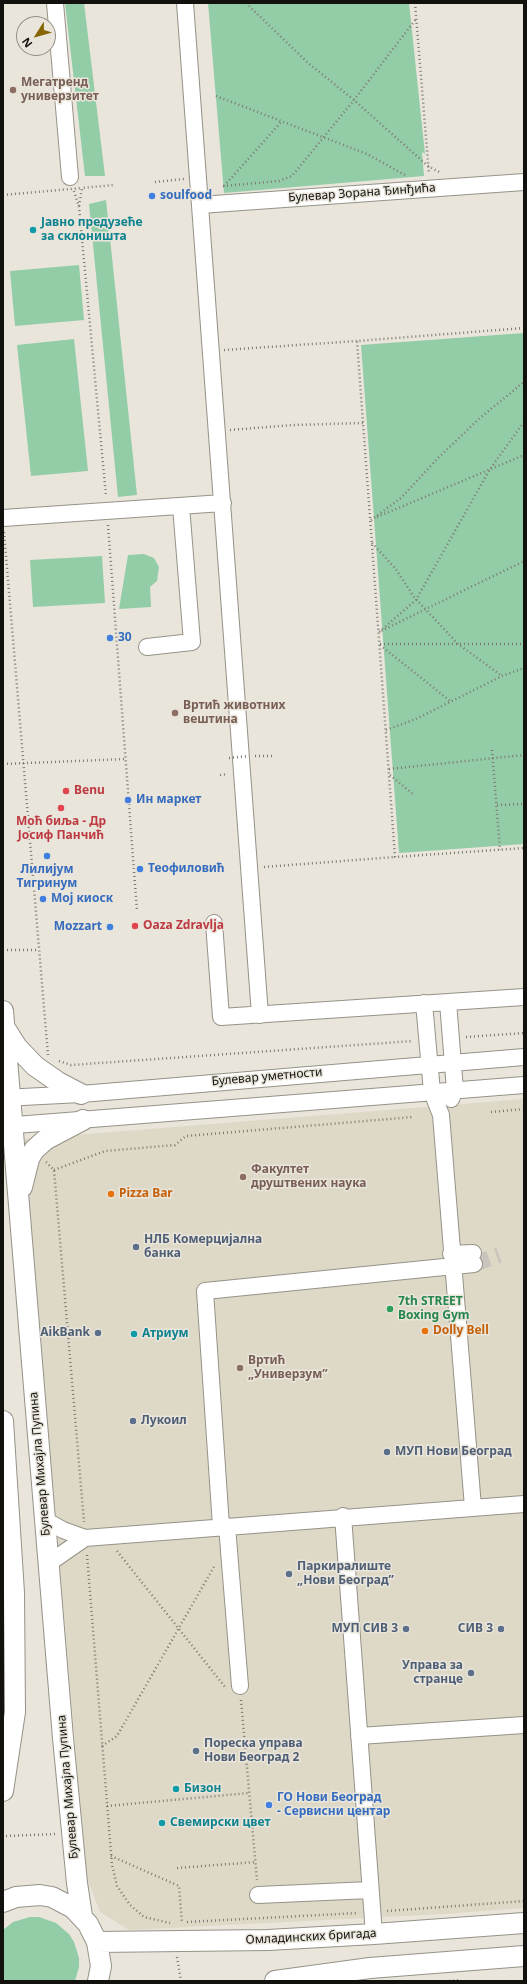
<!DOCTYPE html>
<meta charset="utf-8">
<style>
body{margin:0}
#map{position:relative;width:527px;height:1984px;overflow:hidden;background:#e9e5db;font-family:"Noto Sans",sans-serif}
canvas{display:block}
.frame{position:absolute;inset:0;border:4px solid #12110d;pointer-events:none}
.north{position:absolute;left:16px;top:16px;width:40px;height:40px;box-sizing:border-box;background:#e9e5db;border:1px solid #939089;border-radius:50%;rotate:233deg;font-size:11px;font-weight:700;line-height:16px;text-align:center;color:#12110d}
.north::after{content:'';display:block;margin:auto;width:14px;height:18px;background:#876501;clip-path:polygon(50% 0,100% 100%,50% 72%,0 100%)}
</style>
<div id="map">
<canvas width="527" height="1984"></canvas>
<div class="frame"></div>
<div class="north">N</div>
</div>
<script>
const ctx = document.querySelector('canvas').getContext('2d');
ctx.lineJoin = 'round';
function fill(path, color) {
  ctx.fillStyle = color;
  ctx.fill(path, 'evenodd');
}
function toPath(rows) {
  const path = new Path2D();
  for (const r of rows) {
    path.moveTo(r[0], r[1]);
    for (let i = 2; i < r.length; i += 2) path.lineTo(r[i], r[i + 1]);
  }
  return path;
}
function stroke(path, color, width, dash) {
  ctx.strokeStyle = color;
  ctx.lineWidth = width;
  ctx.lineCap = dash ? 'butt' : 'round';
  ctx.setLineDash(dash || []);
  ctx.stroke(path);
}
function label(font, color, halo, rows, align = 'center') {
  ctx.font = font + ' "Noto Sans",sans-serif';
  ctx.lineWidth = 3;
  ctx.setLineDash([]);
  ctx.textBaseline = 'middle';
  ctx.strokeStyle = halo;
  ctx.fillStyle = color;
  for (const [text, x, y, turn = 0] of rows) {
    ctx.save();
    ctx.translate(x, y);
    ctx.rotate((+turn || 0) * Math.PI / 180);
    ctx.textAlign = isNaN(turn) ? turn : align;
    if (halo) ctx.strokeText(text, 0, 0);
    ctx.fillText(text, 0, 0);
    ctx.restore();
  }
}
const built = toPath([
 [524,1099,524,1908,444,1914,129,1930,100,1912,86,1876,24,1139]
]);
const green = toPath([
 [65,3,84,3,105,176,85,176],
 [208,3,409,3,425,154,422,152,424,176,224,193],
 [106,200,137,495,118,497,89,204],
 [79,265,84,320,15,326,10,271],
 [524,333,524,844,399,853,361,345],
 [74,339,88,471,31,476,17,345],
 [144,554,154,558,159,567,157,581,150,587,151,607,119,609,128,555],
 [102,556,105,603,33,607,30,560],
 [30,1917,39,1917,56,1923,69,1934,74,1942,79,1958,79,1967,75,1981,3,1981,3,1930,13,1922]
]);
const minorTunnel = toPath([
 [474,1264,499,1255]
]);
const path = toPath([
 [246,3,307,62,354,100,428,166,441,173],
 [415,3,429,174],
 [216,96,367,154,405,175],
 [155,182,184,179],
 [223,186,279,181,292,176,354,100,416,19],
 [224,186,282,121],
 [74,191,79,207,106,496],
 [79,206,82,188,114,185],
 [524,328,357,341,395,857,524,848],
 [224,350,357,341],
 [524,422,490,469,416,600,379,632,524,561],
 [230,430,293,425,363,423],
 [377,517,524,455],
 [371,520,401,498,439,457,480,418,524,382],
 [108,525,137,911],
 [4,532,48,1055],
 [372,543,395,568,414,597,458,644,502,676],
 [380,644,524,644],
 [380,645,450,701],
 [386,730,416,719,502,676,524,668],
 [492,750,500,850],
 [255,756,274,756],
 [3,764,126,759],
 [389,769,524,755],
 [220,775,228,774],
 [390,775,414,795],
 [497,805,524,804],
 [264,867,395,857],
 [3,950,39,950],
 [466,1037,524,1033],
 [59,1061,71,1065,413,1041],
 [491,1112,524,1109],
 [46,1162,54,1170,84,1522],
 [54,1170,105,1151,175,1145,186,1136,413,1117],
 [117,1551,225,1687],
 [87,1555,112,1865,117,1886,130,1905,144,1917,170,1923],
 [241,1700,257,1880],
 [102,1746,117,1736,215,1565],
 [107,1806,249,1793],
 [6,1836,56,1834],
 [111,1856,179,1886,182,1923],
 [177,1868,256,1862],
 [387,1911,524,1901],
 [187,1922,358,1913],
 [177,1957,181,1981],
 [449,1981,460,1980]
]);
const minor = toPath([
 [55,3,70,177],
 [185,3,260,1015],
 [200,205,524,182],
 [3,518,223,503],
 [147,647,192,642,181,506],
 [214,923,221,1017,524,997],
 [448,1002,455,1090,451,1099],
 [424,1003,432,1092,441,1115,473,1507],
 [3,1098,81,1094,524,1057],
 [3,1126,524,1085],
 [451,1254,473,1253],
 [343,1516,374,1934],
 [45,1520,63,1530,85,1538,524,1504],
 [221,1526,205,1291,474,1264],
 [227,1526,240,1686],
 [49,1563,85,1538],
 [359,1736,524,1725],
 [258,1895,370,1890]
]);
const major = toPath([
 [3,1011,63,1738,77,1883,82,1916],
 [5,1028,17,1047,35,1066,58,1082,81,1094],
 [22,1187,29,1159,34,1150,45,1140,83,1120],
 [3,1421,14,1593,15,1712,3,1791],
 [3,1902,16,1897,40,1895,52,1897,73,1908,88,1924,97,1942,101,1966,98,1981],
 [97,1942,268,1940,374,1934,524,1923],
 [275,1981,370,1968,524,1956]
]);
const pathBridge = toPath([
 [3,195,82,188],
 [229,758,249,756]
]);
const markers = [
 [13,90,4,"#8d6e63"],
 [152,196,4,"#3f7fe0"],
 [33,230,4,"#0f9aa8"],
 [110,638,4,"#3f7fe0"],
 [175,713,4,"#8d6e63"],
 [66,791,4,"#e0444e"],
 [128,800,4,"#3f7fe0"],
 [61,808,4,"#e0444e"],
 [47,856,4,"#3f7fe0"],
 [140,869,4,"#3f7fe0"],
 [43,899,4,"#3f7fe0"],
 [135,926,4,"#e0444e"],
 [110,927,4,"#3f7fe0"],
 [243,1177,4,"#8d6e63"],
 [111,1194,4,"#e8710a"],
 [136,1247,4,"#5c6f8a"],
 [390,1309,4,"#2e9e5b"],
 [425,1331,4,"#e8710a"],
 [98,1333,4,"#5c6f8a"],
 [134,1334,4,"#0f9aa8"],
 [240,1368,4,"#8d6e63"],
 [133,1421,4,"#5c6f8a"],
 [387,1452,4,"#5c6f8a"],
 [289,1574,4,"#5c6f8a"],
 [406,1629,4,"#5c6f8a"],
 [501,1629,4,"#5c6f8a"],
 [471,1673,4,"#5c6f8a"],
 [196,1751,4,"#5c6f8a"],
 [176,1789,4,"#0f9aa8"],
 [269,1805,4,"#3f7fe0"],
 [162,1823,4,"#0f9aa8"]
];
const educationNames = [
 ["Мегатренд",21,83],
 ["универзитет",21,97],
 ["Вртић животних",183,706],
 ["вештина",183,720],
 ["Факултет",251,1170],
 ["друштвених наука",251,1184],
 ["Вртић",248,1361],
 ["„Универзум”",248,1375]
];
const streetNames = [
 ["Булевар Зорана Ђинђића",362,193,-4],
 ["Булевар уметности",267,1077,-5],
 ["Булевар Михајла Пупина",40,1464,-95],
 ["Булевар Михајла Пупина",68,1787,-95],
 ["Омладинских бригада",311,1937,-3]
];
const shopNames = [
 ["soulfood",160,196],
 ["30",118,638],
 ["Ин маркет",136,800],
 ["Теофиловић",148,869],
 ["Лилијум",47,870,"center"],
 ["Тигринум",47,884,"center"],
 ["Мој киоск",51,899],
 ["Mozzart",102,927,"right"],
 ["ГО Нови Београд",277,1798],
 ["- Сервисни центар",277,1812]
];
const cultureNames = [
 ["Јавно предузеће",41,223],
 ["за склоништа",41,237],
 ["Атриум",142,1334],
 ["Бизон",184,1789],
 ["Свемирски цвет",170,1823]
];
const healthNames = [
 ["Benu",74,791],
 ["Моћ биља - Др",61,822,"center"],
 ["Јосиф Панчић",61,836,"center"],
 ["Oaza Zdravlja",143,926]
];
const foodNames = [
 ["Pizza Bar",119,1194],
 ["Dolly Bell",433,1331]
];
const serviceNames = [
 ["НЛБ Комерцијална",144,1240],
 ["банка",144,1254],
 ["AikBank",90,1333,"right"],
 ["Лукоил",141,1421],
 ["МУП Нови Београд",395,1452],
 ["Паркиралиште",297,1567],
 ["„Нови Београд”",297,1581],
 ["МУП СИВ 3",398,1629,"right"],
 ["СИВ 3",493,1629,"right"],
 ["Управа за",463,1666,"right"],
 ["странце",463,1680,"right"],
 ["Пореска управа",204,1744],
 ["Нови Београд 2",204,1758]
];
const leisureNames = [
 ["7th STREET",398,1302],
 ["Boxing Gym",398,1316]
];
fill(built, '#ded9c7');
fill(green, '#93cda7');
stroke(minorTunnel, '#c9c5bc', 16, [16, 8]);
stroke(minor, '#959288', 18);
stroke(major, '#959288', 22);
stroke(path, '#7c7972', 2.5, [1, 3]);
stroke(minor, '#fff', 16);
stroke(major, '#fff', 20);
stroke(pathBridge, '#7c7972', 2.5, [1, 3]);
for (const [x, y, r, color] of markers) {
  const dot = new Path2D();
  dot.arc(x, y, r, 0, 2 * Math.PI);
  ctx.fillStyle = color;
  ctx.fill(dot);
  stroke(dot, '#e9e5db', 1.5);
}
label('bold 12px', '#785e54', '#e9e5db', educationNames, 'left');
label('12px', '#12110d', '#e9e5db', streetNames);
label('bold 12px', '#366cbe', '#e9e5db', shopNames, 'left');
label('bold 12px', '#0d838f', '#e9e5db', cultureNames, 'left');
label('bold 12px', '#be3a42', '#e9e5db', healthNames, 'left');
label('bold 12px', '#c56008', '#e9e5db', foodNames, 'left');
label('bold 12px', '#4e5e75', '#e9e5db', serviceNames, 'left');
label('bold 12px', '#27864d', '#e9e5db', leisureNames, 'left');
</script>
